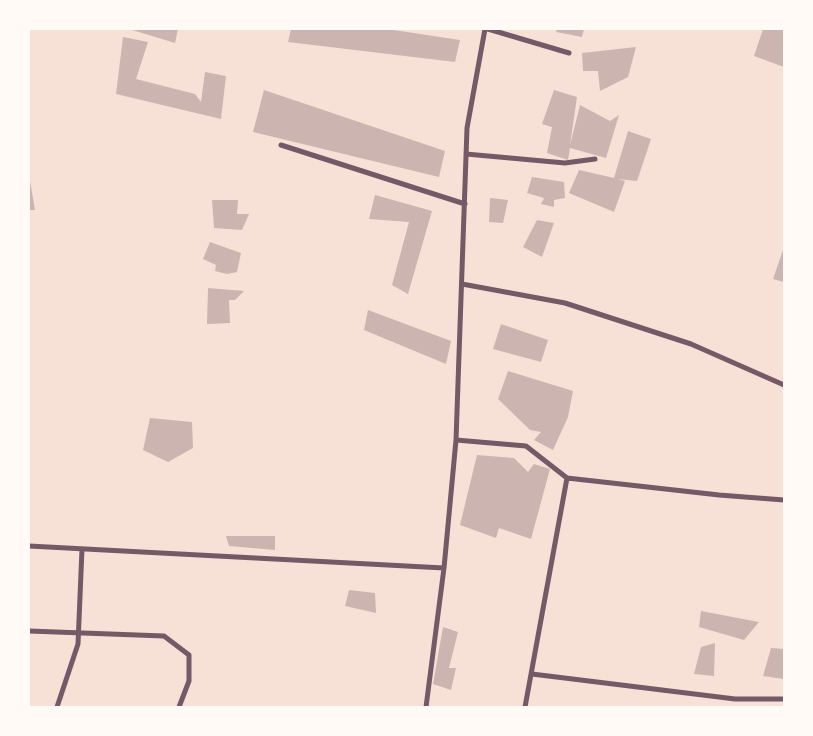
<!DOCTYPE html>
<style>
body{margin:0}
#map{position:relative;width:813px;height:736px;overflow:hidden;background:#f7e1d7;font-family:Karla,sans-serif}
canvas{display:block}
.frame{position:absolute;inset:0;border:30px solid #fffaf5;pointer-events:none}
</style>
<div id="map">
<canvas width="813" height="736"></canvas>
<div class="frame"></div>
</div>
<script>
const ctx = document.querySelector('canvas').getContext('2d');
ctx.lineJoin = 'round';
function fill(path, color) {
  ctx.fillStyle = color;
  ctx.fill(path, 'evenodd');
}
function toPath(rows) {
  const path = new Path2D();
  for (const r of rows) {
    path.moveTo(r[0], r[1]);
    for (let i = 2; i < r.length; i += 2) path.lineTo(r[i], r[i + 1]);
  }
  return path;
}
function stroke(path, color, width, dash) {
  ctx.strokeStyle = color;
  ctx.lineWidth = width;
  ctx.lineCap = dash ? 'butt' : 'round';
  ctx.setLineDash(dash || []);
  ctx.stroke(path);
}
const building = toPath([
 [129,29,178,29,175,43],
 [291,29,387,29,460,40,455,62,288,42],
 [557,29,584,29,582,37,556,32],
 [763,29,784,29,784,67,754,56],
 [123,37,148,42,136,79,195,94,201,102,205,72,226,76,221,119,116,94],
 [636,47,628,77,600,91,598,71,583,71,582,53],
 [264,90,445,151,439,177,253,132],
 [554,90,577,97,570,145,580,105,610,121,619,115,606,158,570,148,568,160,547,153,552,127,542,124],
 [628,131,651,139,637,181,617,179,625,181,614,212,569,193,579,170,614,178],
 [532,177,564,182,565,198,554,200,554,207,541,204,544,198,527,193],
 [29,181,30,181,35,210,29,210],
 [375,195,432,211,408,294,392,285,409,222,369,219],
 [490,198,508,200,503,223,489,222],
 [212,200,238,200,237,214,249,214,242,230,214,228],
 [537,220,554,223,542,257,523,247],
 [210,242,241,253,237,272,227,274,215,271,216,265,203,259],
 [783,250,784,250,784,282,773,279],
 [208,288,244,291,235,300,229,300,230,323,207,324],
 [368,310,451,341,446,364,364,330],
 [501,324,548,340,541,362,493,349],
 [508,371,573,391,568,417,553,450,534,440,541,432,530,430,498,399],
 [150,418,192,422,193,448,168,462,143,450],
 [477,455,514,458,528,472,534,464,550,469,531,539,499,528,496,538,460,525],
 [226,536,275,536,275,550,229,546],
 [349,590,375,593,376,613,345,606],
 [701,611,759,622,744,640,699,627],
 [443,627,458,632,449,668,456,668,451,690,433,684],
 [715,643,714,676,694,674,701,647],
 [771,648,784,649,784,679,763,676]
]);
const minor = toPath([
 [488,29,569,53],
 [281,145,465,204],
 [466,154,565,163,595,159],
 [462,284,565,303,691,344,784,385],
 [456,440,526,446,567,478,719,495,784,500],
 [29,546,444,568],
 [29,631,164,636,189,655,189,681,179,707],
 [532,674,735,699,784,699],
 [57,707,78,644,82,549],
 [426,707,444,568,456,440,467,128,485,29],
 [525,707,567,478]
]);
fill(building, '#ccb4b1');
stroke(minor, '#755966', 5);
</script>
